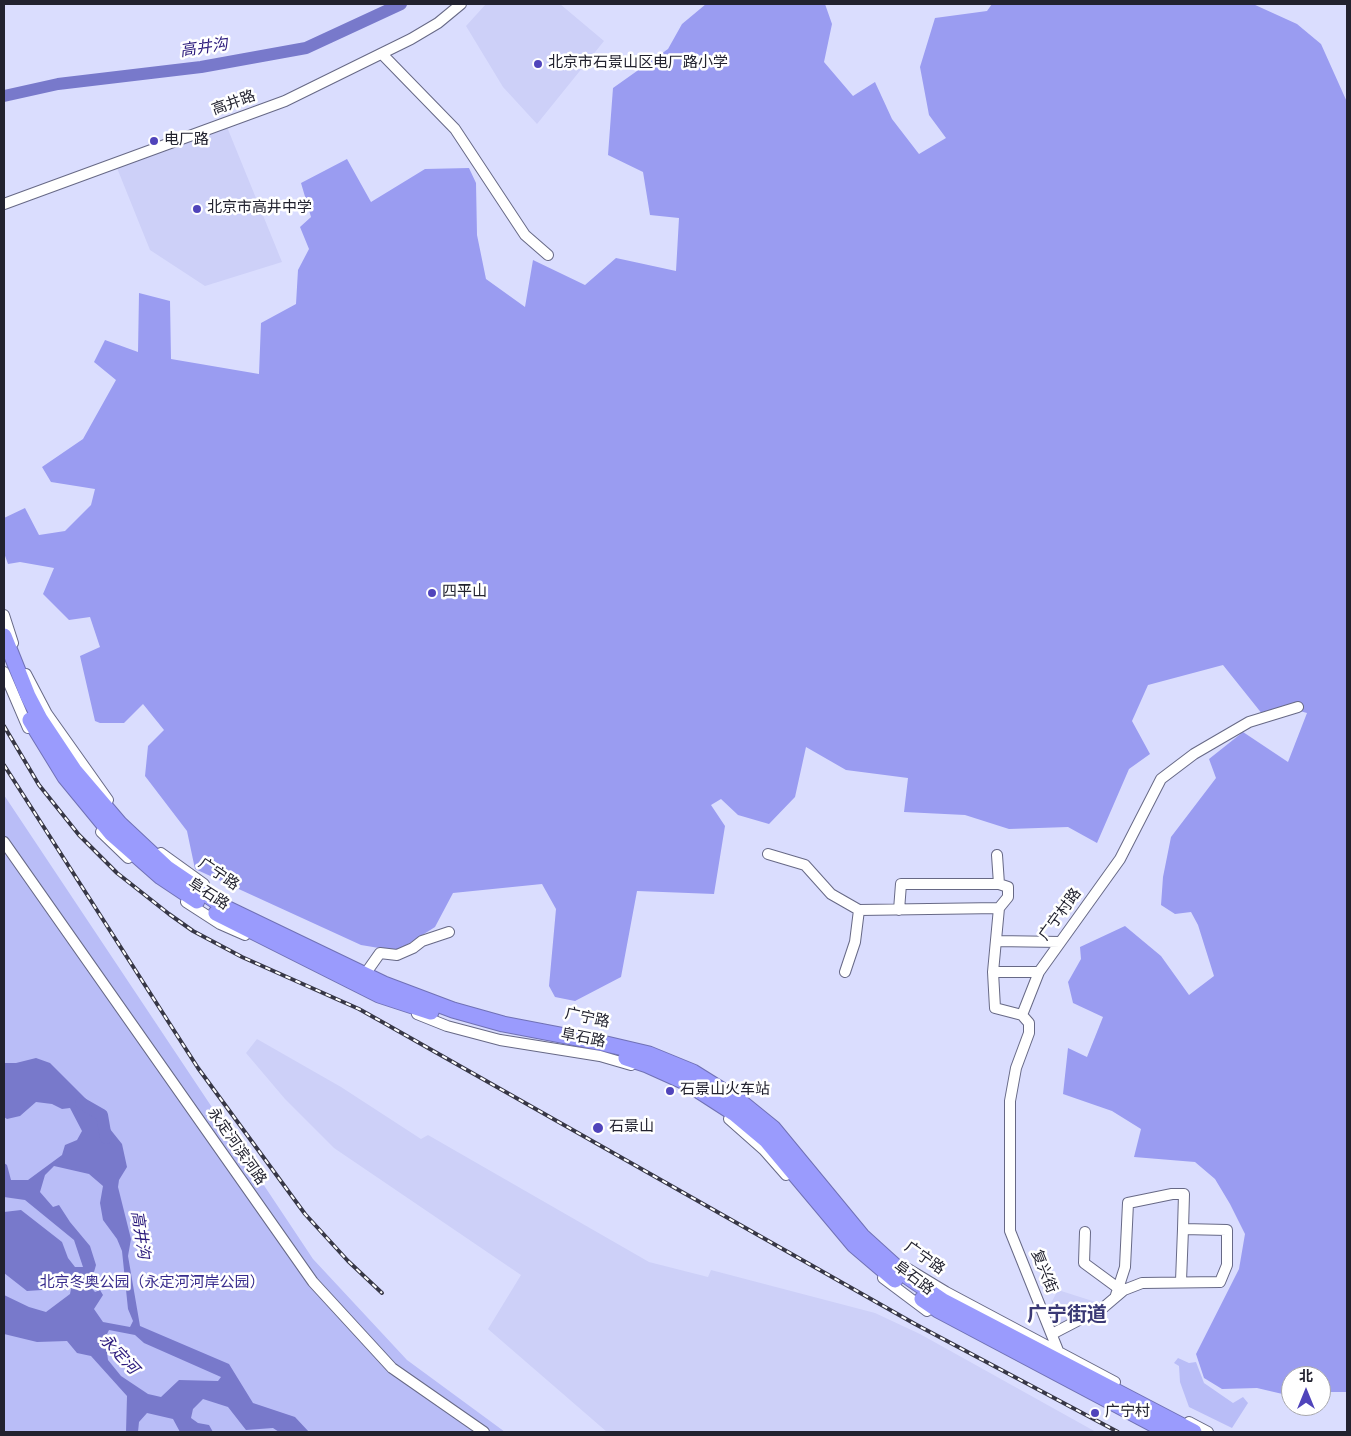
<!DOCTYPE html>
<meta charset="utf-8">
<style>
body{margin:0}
#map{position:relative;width:1351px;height:1436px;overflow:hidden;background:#daddfe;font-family:"Source Sans 3","Noto Sans SC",sans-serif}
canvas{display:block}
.frame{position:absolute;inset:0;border:5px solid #22222f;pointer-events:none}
.north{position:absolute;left:1281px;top:1366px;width:50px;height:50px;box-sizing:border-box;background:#fff;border:1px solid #a7a7ac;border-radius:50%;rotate:0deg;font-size:14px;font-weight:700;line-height:20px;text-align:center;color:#22222f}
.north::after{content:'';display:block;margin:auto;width:18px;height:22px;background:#5044bb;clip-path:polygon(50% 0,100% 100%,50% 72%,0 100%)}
</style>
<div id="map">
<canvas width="1351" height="1436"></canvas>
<div class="frame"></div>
<div class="north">北</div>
</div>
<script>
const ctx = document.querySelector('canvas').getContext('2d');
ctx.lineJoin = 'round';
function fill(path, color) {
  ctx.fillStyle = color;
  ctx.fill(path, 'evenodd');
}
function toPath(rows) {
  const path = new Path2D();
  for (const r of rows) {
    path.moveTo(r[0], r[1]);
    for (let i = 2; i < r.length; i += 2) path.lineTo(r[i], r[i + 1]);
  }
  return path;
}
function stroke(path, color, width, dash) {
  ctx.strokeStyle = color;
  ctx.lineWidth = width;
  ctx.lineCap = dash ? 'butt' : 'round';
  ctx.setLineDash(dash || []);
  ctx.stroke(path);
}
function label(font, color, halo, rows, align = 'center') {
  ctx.font = font + ' "Source Sans 3","Noto Sans SC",sans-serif';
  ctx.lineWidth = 5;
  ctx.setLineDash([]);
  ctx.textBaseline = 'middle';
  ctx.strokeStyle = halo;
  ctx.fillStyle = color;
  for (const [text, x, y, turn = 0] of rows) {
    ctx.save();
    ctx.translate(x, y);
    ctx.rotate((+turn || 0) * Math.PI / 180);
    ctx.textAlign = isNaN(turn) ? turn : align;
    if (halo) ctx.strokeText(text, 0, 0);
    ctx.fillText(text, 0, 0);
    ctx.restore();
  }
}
const built = toPath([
 [486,4,560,4,604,41,537,124,503,87,466,26],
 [227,127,282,262,205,286,150,250,117,168],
 [257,1039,341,1087,421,1139,428,1135,649,1262,708,1277,711,1270,875,1313,920,1334,1096,1432,607,1432,488,1329,521,1275,334,1148,285,1099,246,1053],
 [1058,1290,1102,1304,1059,1327,1050,1305]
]);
const green = toPath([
 [4,795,313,1259,407,1360,505,1432,4,1432],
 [1178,1358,1189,1363,1196,1362,1204,1383,1233,1403,1243,1397,1248,1403,1232,1428,1189,1407,1180,1382,1179,1366,1174,1363]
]);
const forest = toPath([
 [706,4,825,4,832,24,824,62,853,96,875,82,892,119,919,154,946,138,929,115,920,67,935,18,987,11,992,4,1253,4,1297,24,1321,44,1347,102,1347,1392,1321,1392,1321,1376,1291,1376,1291,1396,1257,1388,1222,1389,1204,1378,1196,1354,1239,1269,1245,1234,1230,1204,1215,1179,1195,1162,1134,1157,1141,1129,1112,1111,1063,1094,1068,1048,1087,1057,1103,1017,1073,1003,1068,982,1081,959,1080,947,1125,926,1161,956,1189,995,1214,976,1198,925,1191,912,1175,914,1161,905,1163,877,1171,837,1216,778,1209,759,1243,732,1288,762,1307,713,1289,708,1263,715,1223,665,1148,685,1132,721,1150,754,1129,769,1097,843,1068,827,1009,829,965,815,904,812,908,778,846,770,806,747,795,797,769,824,738,815,721,799,711,805,725,826,714,894,637,891,621,977,575,1001,555,997,549,986,556,909,542,884,453,893,435,927,397,951,361,945,195,869,187,831,145,776,148,746,164,730,143,704,124,723,100,723,95,721,80,656,100,647,90,617,69,620,43,594,54,568,20,562,8,564,4,553,4,518,25,508,39,535,65,531,91,505,95,489,51,482,42,467,83,439,116,380,94,362,105,340,138,352,139,293,170,301,171,359,259,374,261,323,296,304,298,270,309,249,300,227,311,217,301,183,347,159,371,202,425,169,469,168,476,183,477,235,486,279,525,307,533,260,585,285,616,258,676,271,679,218,650,215,643,172,608,155,613,88,668,49,682,24]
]);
const water = toPath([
 [36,1058,50,1063,86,1099,122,1144,127,1167,119,1180,118,1187,131,1239,128,1256,140,1326,229,1364,253,1403,295,1417,309,1432,279,1432,273,1428,246,1430,228,1407,203,1399,193,1409,191,1418,198,1423,209,1425,213,1432,180,1432,173,1419,147,1413,139,1422,138,1432,126,1432,127,1396,91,1356,77,1353,67,1341,37,1342,4,1334,4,1295,29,1307,46,1312,70,1294,71,1289,66,1285,56,1284,50,1284,42,1290,27,1291,4,1273,4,1212,21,1210,62,1242,68,1258,75,1267,83,1267,74,1240,25,1200,4,1197,4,1163,7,1165,11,1180,28,1180,62,1155,65,1145,77,1140,82,1131,70,1108,62,1109,52,1104,36,1102,20,1116,7,1119,4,1117,4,1063,16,1063],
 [54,1166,89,1174,103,1186,100,1203,103,1220,117,1239,122,1251,128,1309,133,1321,130,1327,103,1322,94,1309,103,1295,100,1290,95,1292,90,1286,96,1265,90,1246,70,1222,59,1205,53,1207,40,1192,45,1175],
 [109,1330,135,1335,144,1343,221,1377,218,1381,179,1380,161,1397,148,1394,121,1376,108,1360,105,1338]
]);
const river = toPath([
 [4,96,58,84,201,67,306,48,401,4],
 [81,1103,102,1115,106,1138]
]);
const minor = toPath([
 [382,54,455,129,525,235,548,255],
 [4,204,285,101,411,39,438,23,461,4],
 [4,615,13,643],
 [4,672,28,728],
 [26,674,47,714,108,800],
 [101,832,128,858],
 [4,842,313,1282,392,1368,484,1432],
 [161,853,204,884],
 [768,854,805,865,831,894,859,910,855,942,845,972],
 [997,855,999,884,1008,887,1008,897,999,908,993,972,995,1008,1022,1015],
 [186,902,220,924,245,935],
 [859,910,999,908],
 [899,910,901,884,999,884],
 [996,941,1060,942],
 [368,970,380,953,397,955,413,948,422,941,449,932],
 [993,972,1039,972],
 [417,1014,447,1026,500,1040,600,1056,631,1065],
 [1022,1015,1039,972,1120,859,1161,779,1194,754,1249,722,1298,707],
 [1022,1015,1029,1023,1029,1033,1016,1068,1010,1101,1010,1231,1059,1353],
 [729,1119,764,1150,786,1175],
 [1085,1232,1084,1263,1118,1288],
 [908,1269,946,1292,1115,1382],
 [883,1278,927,1311],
 [1116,1295,1125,1267,1128,1203,1172,1194,1184,1194,1183,1229],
 [1052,1334,1104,1307,1124,1290,1142,1283,1220,1282,1227,1265,1227,1230,1183,1229,1181,1281],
 [1189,1422,1208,1432]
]);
const highway = toPath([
 [4,636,28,696,40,719,74,770,120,824,167,868,226,908,384,984,453,1010,503,1024,602,1043,649,1054,693,1072,741,1102,773,1128,862,1236,905,1275,943,1301,1194,1432],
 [30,720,65,777,111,833,161,877,197,901],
 [216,913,379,995,431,1012],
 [626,1058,647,1065,687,1083,735,1114,766,1140,854,1245,895,1280],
 [922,1299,938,1310,1168,1432]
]);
const rail = toPath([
 [4,726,39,785,79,835,117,873,169,914,193,931,242,957,359,1009,384,1023,915,1324,1118,1432],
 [4,765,198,1068,305,1214,348,1261,382,1293]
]);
const markers = [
 [538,64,5,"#5044bb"],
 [154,141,5,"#5044bb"],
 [197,209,5,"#5044bb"],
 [432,593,5,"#5044bb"],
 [670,1091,5,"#5044bb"],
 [598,1128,6,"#5044bb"],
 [1095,1413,5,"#5044bb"]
];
const poiNames = [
 ["北京市石景山区电厂路小学",548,64],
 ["电厂路",164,141],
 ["北京市高井中学",207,209],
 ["四平山",442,593],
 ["石景山火车站",680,1091],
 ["石景山",609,1128],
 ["广宁村",1105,1413]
];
const streetNames = [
 ["高井路",234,104,-20],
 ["广宁路",218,875,34],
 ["阜石路",208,895,33],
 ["广宁村路",1061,915,-54],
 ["广宁路",587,1019,12],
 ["阜石路",583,1039,11],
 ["永定河滨河路",236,1147,55],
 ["广宁路",924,1259,35],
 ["复兴街",1043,1272,68],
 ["阜石路",913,1279,37]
];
const parkNames = [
 ["北京冬奥公园（永定河河岸公园）",152,1284]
];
const waterNames = [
 ["高井沟",204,49,-9],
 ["高井沟",139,1235,81],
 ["永定河",118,1355,47]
];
const districtNames = [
 ["广宁街道",1067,1317]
];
fill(built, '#cdd0f8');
fill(green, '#b9bdf7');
fill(forest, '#9a9cf1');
fill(water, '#7879cb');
stroke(river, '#7879cb', 12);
stroke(minor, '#676986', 12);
stroke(highway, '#7071b5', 17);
stroke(minor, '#fff', 10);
stroke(highway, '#9a9bfd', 15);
stroke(rail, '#373746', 4);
stroke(rail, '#fff', 2, [5.5]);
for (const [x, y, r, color] of markers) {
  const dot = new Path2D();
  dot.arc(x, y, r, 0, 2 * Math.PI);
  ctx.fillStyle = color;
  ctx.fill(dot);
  stroke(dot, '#fff', 2);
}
label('15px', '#22222f', '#fff', poiNames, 'left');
label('15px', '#22222f', '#fff', streetNames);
label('15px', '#382c8d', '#fff', parkNames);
label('italic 16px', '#2d1c7d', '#fff', waterNames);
label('bold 20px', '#3a3975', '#fff', districtNames);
</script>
